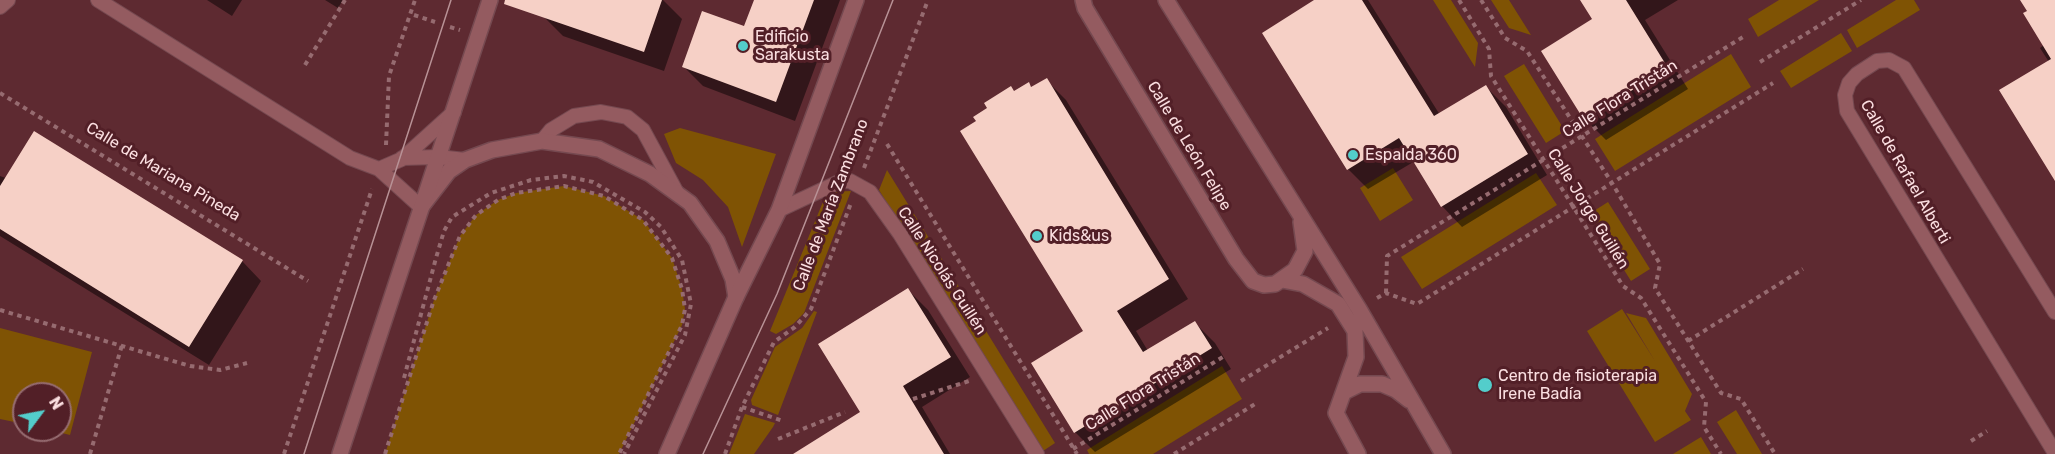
<!DOCTYPE html>
<meta charset="utf-8">
<style>
body{margin:0}
#map{position:relative;width:2055px;height:454px;overflow:hidden;background:#5e2a31;font-family:Rubik,sans-serif}
canvas{display:block}
.north{position:absolute;left:12px;top:382px;width:60px;height:60px;box-sizing:border-box;background:#521f27;border:2px solid #966c71;border-radius:50%;rotate:58deg;font-size:16px;font-weight:700;line-height:24px;text-align:center;color:#fbdfe1}
.north::after{content:'';display:block;margin:auto;width:21px;height:27px;background:#53cdcb;clip-path:polygon(50% 0,100% 100%,50% 72%,0 100%)}
</style>
<div id="map">
<canvas width="2055" height="454"></canvas>
<div class="north">N</div>
</div>
<script>
const ctx = document.querySelector('canvas').getContext('2d');
ctx.lineJoin = 'round';
function fill(path, color) {
  ctx.fillStyle = color;
  ctx.fill(path, 'evenodd');
}
function toPath(rows) {
  const path = new Path2D();
  for (const r of rows) {
    path.moveTo(r[0], r[1]);
    for (let i = 2; i < r.length; i += 2) path.lineTo(r[i], r[i + 1]);
  }
  return path;
}
function stroke(path, color, width, dash) {
  ctx.strokeStyle = color;
  ctx.lineWidth = width;
  ctx.lineCap = dash ? 'butt' : 'round';
  ctx.setLineDash(dash || []);
  ctx.stroke(path);
}
function label(font, color, halo, rows, align = 'center') {
  ctx.font = font + ' Rubik,sans-serif';
  ctx.lineWidth = 6;
  ctx.setLineDash([]);
  ctx.textBaseline = 'middle';
  ctx.strokeStyle = halo;
  ctx.fillStyle = color;
  for (const [text, x, y, turn = 0] of rows) {
    ctx.save();
    ctx.translate(x, y);
    ctx.rotate((+turn || 0) * Math.PI / 180);
    ctx.textAlign = isNaN(turn) ? turn : align;
    if (halo) ctx.strokeText(text, 0, 0);
    ctx.fillText(text, 0, 0);
    ctx.restore();
  }
}
const green = toPath([
 [1433,0,1451,0,1478,43,1475,67],
 [1491,0,1509,0,1531,35,1509,28],
 [1779,0,1819,0,1758,37,1748,19],
 [1896,0,1914,0,1920,10,1857,48,1847,30],
 [1841,33,1852,51,1791,88,1780,71],
 [1731,54,1751,87,1615,171,1595,139],
 [1524,64,1565,131,1546,143,1504,76],
 [680,128,776,154,742,247,728,207,703,180,676,163,664,134],
 [1393,168,1413,200,1380,221,1360,188],
 [887,170,1055,443,1040,453,879,190],
 [1536,173,1557,205,1422,289,1401,257],
 [564,186,604,196,643,220,672,258,682,289,685,309,682,325,619,454,385,454,434,300,460,236,476,215,498,200,516,193],
 [851,191,804,313,793,324,776,334,770,331,827,192],
 [1608,202,1650,269,1631,281,1589,214],
 [1622,309,1655,361,1626,313,1646,318,1692,394,1685,411,1691,420,1655,442,1587,331],
 [814,311,817,312,778,415,752,405,751,400,775,347,802,328],
 [0,328,92,352,70,435,50,430,60,430,60,394,24,394,24,424,0,419],
 [1222,366,1242,399,1153,454,1089,454,1087,450],
 [1736,410,1762,454,1737,454,1717,422],
 [745,414,775,423,773,427,754,454,729,454],
 [1701,437,1711,454,1673,454]
]);
const shadow = toPath([
 [207,0,242,0,232,16],
 [325,0,343,0,338,8],
 [548,0,663,0,682,19,664,71,563,36,543,16],
 [755,0,840,0,795,121,703,86,683,66,745,28],
 [1316,0,1368,0,1440,115,1486,87,1506,107,1547,175,1462,227,1442,206,1415,161,1368,189,1348,169,1264,33],
 [1582,0,1678,0,1645,20,1688,89,1606,140,1585,119,1543,51,1594,20],
 [2025,0,2055,0,2055,179,2049,62,2040,48,2044,45],
 [1046,80,1066,100,1188,299,1136,331,1148,351,1195,323,1215,343,1231,369,1095,452,1075,432,1085,332,978,121,1011,88,1015,92,1028,84,1032,88],
 [0,176,242,261,261,281,209,365,0,236],
 [908,290,928,310,970,377,922,407,950,454,816,454,862,413]
]);
const building = toPath([
 [505,0,662,0,644,52,504,4],
 [754,0,814,0,776,102,682,67,702,11,744,26],
 [1314,0,1362,0,1434,116,1486,85,1528,154,1441,207,1399,138,1347,170,1262,33],
 [1580,0,1626,0,1668,68,1584,120,1541,51,1592,19],
 [2020,0,2055,0,2055,181,1999,90,2051,59,2023,13,2027,11],
 [1047,78,1169,279,1117,311,1143,352,1195,321,1212,348,1074,433,1031,363,1083,331,960,131,976,121,973,117,987,108,984,103,1011,86,1014,91,1029,82,1031,87],
 [34,131,243,260,189,347,0,229,0,186],
 [908,288,951,357,903,386,944,454,793,454,860,412,818,344]
]);
const path = toPath([
 [1459,0,1489,49,1491,76,1623,286,1641,298,1706,402,1704,427,1721,454],
 [1481,0,1505,38,1527,51,1612,183,1660,264,1655,288,1721,393,1741,399,1775,454],
 [414,15,435,22],
 [450,27,460,30],
 [1760,62,1861,0],
 [305,65,345,0],
 [0,93,308,281],
 [887,144,1077,454],
 [386,145,389,76,415,0],
 [864,168,928,0],
 [1386,293,1387,256,1743,37],
 [1377,298,1386,293,1417,304,1773,83],
 [0,310,190,366,220,370,247,363],
 [1688,341,1803,269],
 [404,378,436,258,444,231,452,217,491,193,531,180,564,176,593,182,645,212,661,227,682,260,691,304,685,335,624,454],
 [1241,381,1328,328],
 [913,399,969,381],
 [742,407,783,421],
 [778,439,845,412],
 [1971,441,1987,431],
 [1073,449,1226,355],
 [90,454,122,345],
 [284,454,372,189],
 [385,454,434,300,460,236,476,215,498,200,516,193,564,186,604,196,643,220,672,258,682,289,685,309,682,325,619,454],
 [725,454,742,407,774,342,795,327,811,309,851,203],
 [1174,454,1255,404]
]);
const service = toPath([
 [98,0,350,158,379,169,421,207],
 [0,7,8,0],
 [542,141,551,130,574,116,601,112,627,117,643,130,676,191],
 [402,158,438,157,465,160],
 [379,169,402,159,454,112],
 [779,210,841,181,850,181,870,192,900,234,1037,454],
 [2055,312,1904,68,1889,60,1877,61,1857,74,1849,83,1845,95,1847,111,2055,453]
]);
const minor = toPath([
 [1083,0,1085,8,1236,259,1253,281,1264,285,1275,284,1295,270,1305,251,1301,222],
 [1166,0,1359,309,1443,454],
 [422,206,449,171,465,160,492,150,542,141,599,149,650,174,690,203,717,241,733,279,736,297],
 [1282,280,1303,284,1338,304,1355,331,1356,357,1336,413,1358,454],
 [1346,391,1360,384,1382,384,1396,390,1409,400]
]);
const secondary = toPath([
 [340,454,490,0],
 [667,454,736,297,779,210,856,0]
]);
const tram = toPath([
 [304,454,451,0],
 [703,454,777,294,893,0]
]);
const markers = [
 [743,46,6,"#53cdcb"],
 [1353,155,6,"#53cdcb"],
 [1037,236,6,"#53cdcb"],
 [1485,385,8,"#53cdcb"]
];
const poiNames = [
 ["Edificio",755,37],
 ["Sarakusta",755,55],
 ["Espalda 360",1365,155],
 ["Kids&us",1049,236],
 ["Centro de fisioterapia",1498,376],
 ["Irene Badía",1498,394]
];
const streetNames = [
 ["Calle Flora Tristán",1620,99,-32],
 ["Calle de León Felipe",1189,146,59],
 ["Calle de Mariana Pineda",163,172,31],
 ["Calle de Rafael Alberti",1905,172,60],
 ["Calle de María Zambrano",831,205,-69],
 ["Calle Jorge Guillén",1588,209,58],
 ["Calle Nicolás Guillén",942,271,57],
 ["Calle Flora Tristán",1143,392,-32]
];
fill(green, '#7f5304');
fill(shadow, '#0007');
fill(building, '#f6d0c6');
stroke(service, '#754950', 16);
stroke(minor, '#754950', 18);
stroke(secondary, '#754950', 18);
stroke(path, '#966b70', 4, [4.5, 4.5]);
stroke(service, '#945b60', 14);
stroke(minor, '#945b60', 15);
stroke(secondary, '#945b60', 15);
stroke(tram, '#b89296', 1.5);
for (const [x, y, r, color] of markers) {
  const dot = new Path2D();
  dot.arc(x, y, r, 0, 2 * Math.PI);
  ctx.fillStyle = color;
  ctx.fill(dot);
  stroke(dot, '#521f27', 2);
}
label('16px', '#fbdfe1', '#521f27', poiNames, 'left');
label('16px', '#fbdfe1', '#521f27', streetNames);
</script>
